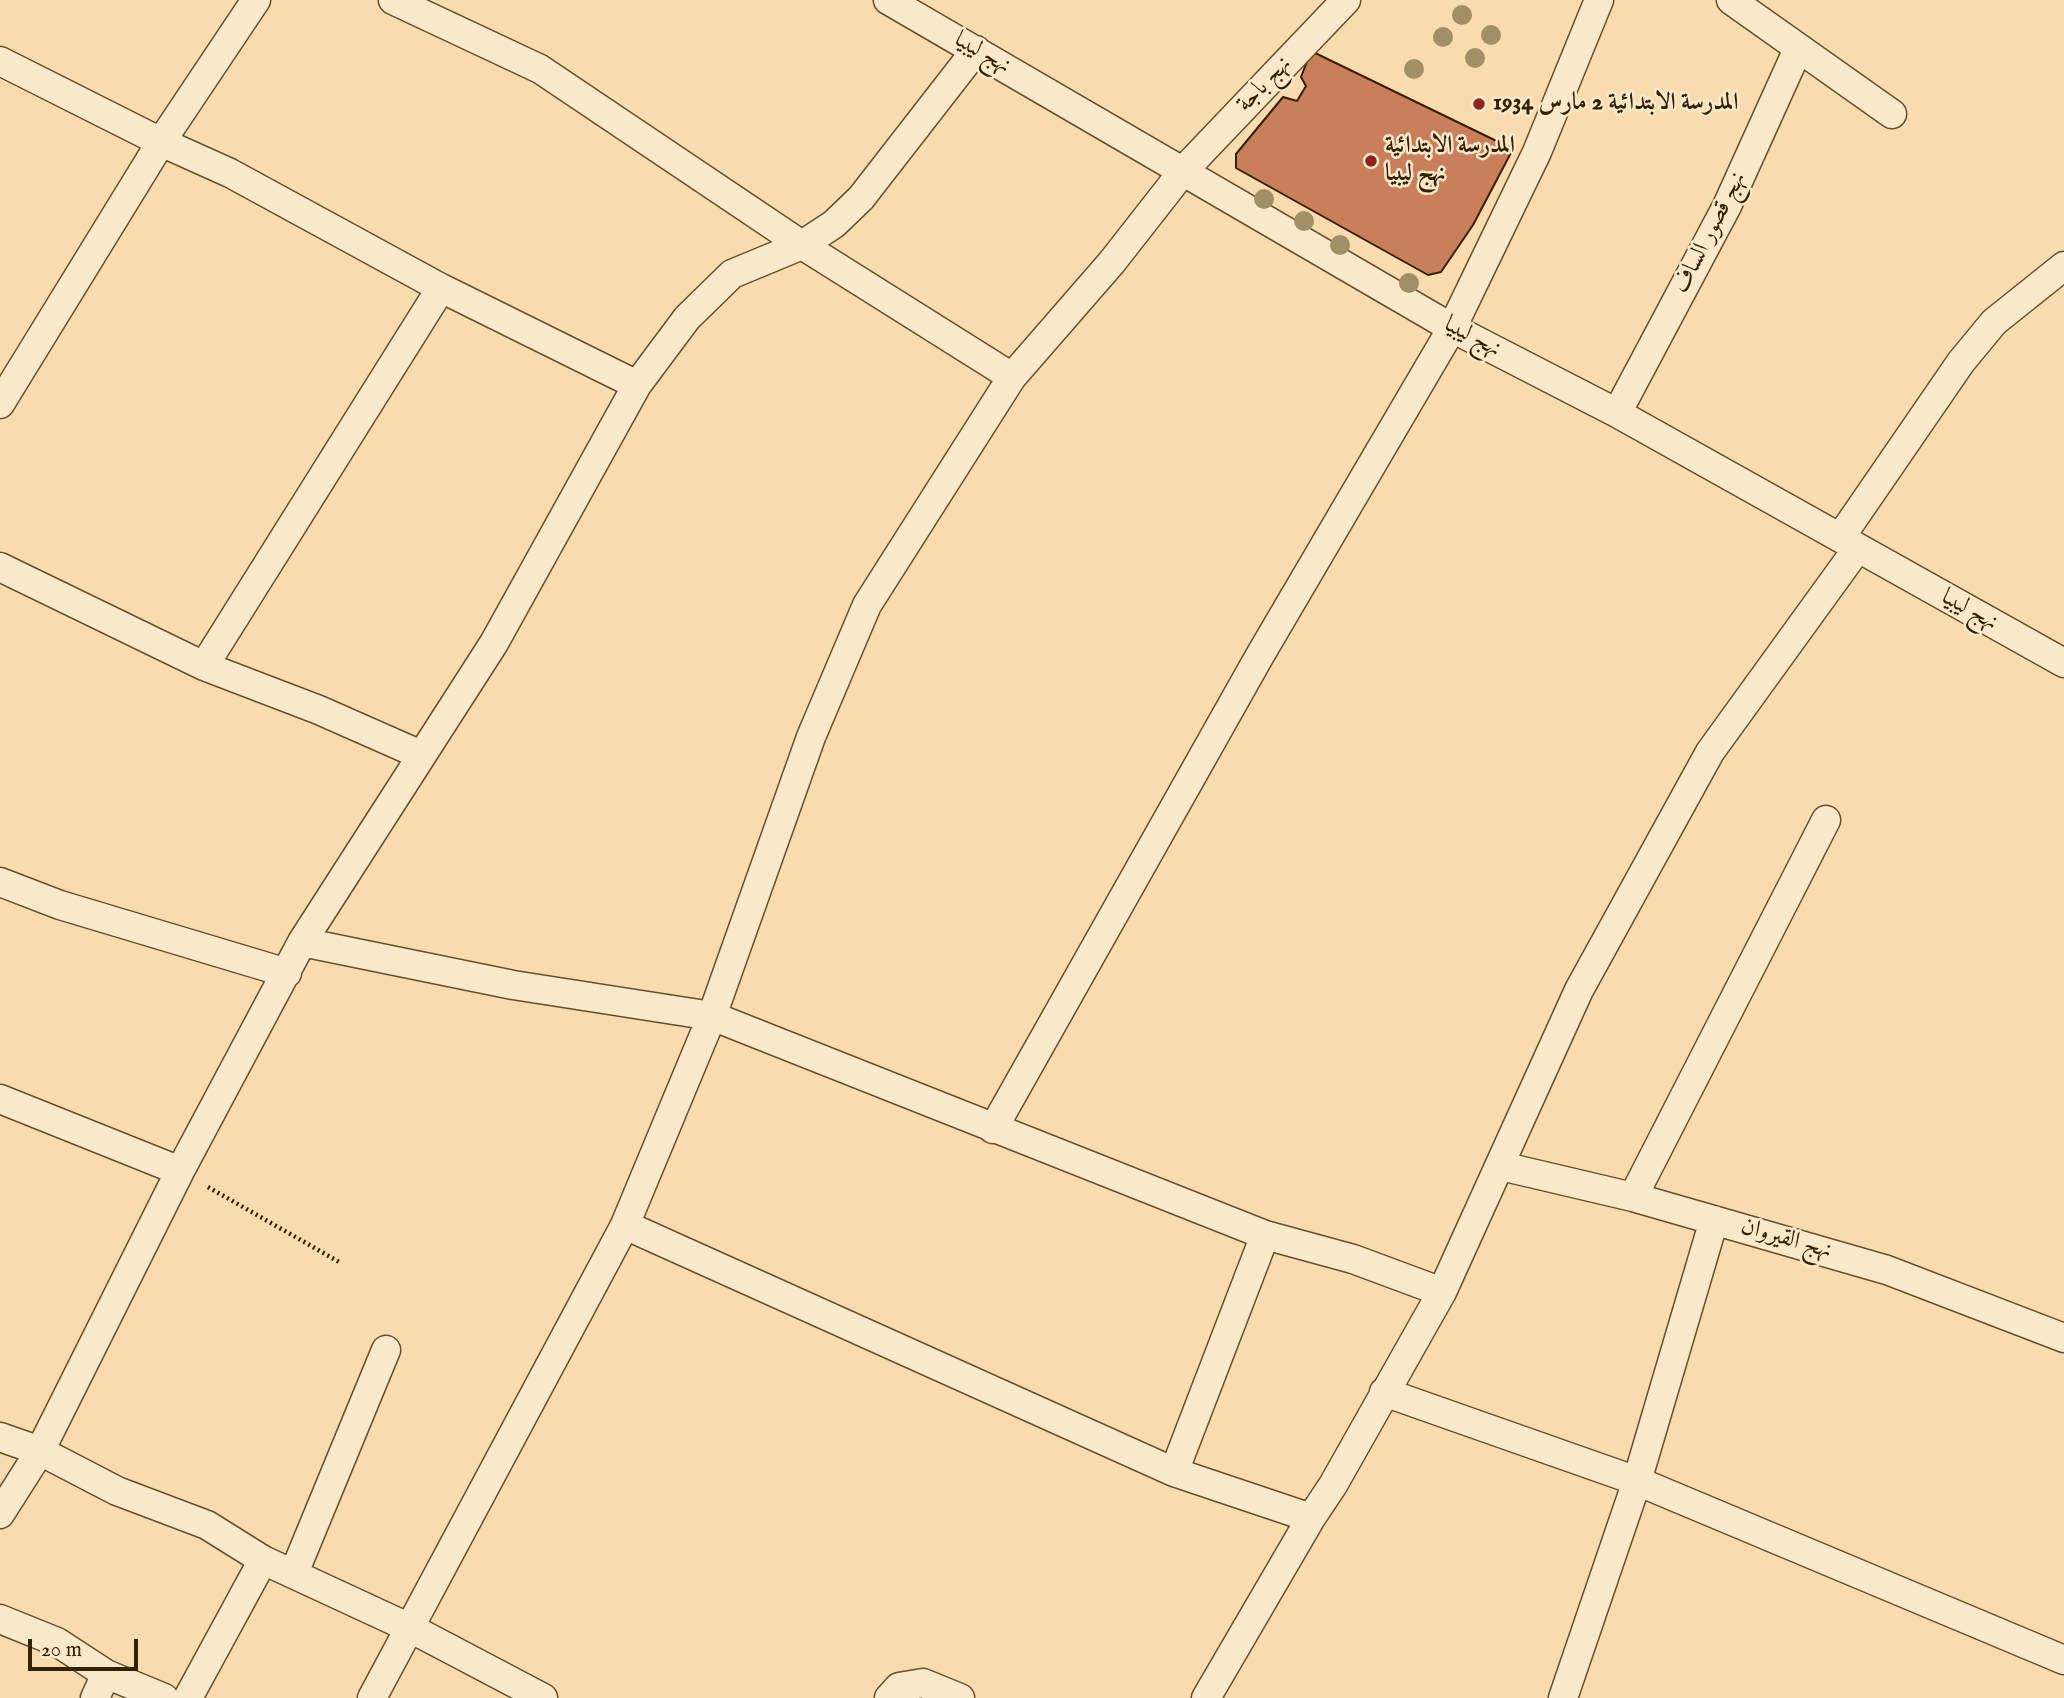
<!DOCTYPE html>
<meta charset="utf-8">
<style>
body{margin:0}
#map{position:relative;width:2064px;height:1698px;overflow:hidden;background:#f8dcaf;font-family:"IM FELL English",serif}
canvas{display:block}
.scale{position:absolute;left:28px;top:1639px;width:110px;height:32px;box-sizing:border-box;border:4px solid #352000;border-top:0;padding-left:9px;font-size:21px;line-height:24px;white-space:nowrap;color:#352000;-webkit-text-stroke:5px #fae8cb;paint-order:stroke}
</style>
<div id="map">
<canvas width="2064" height="1698"></canvas>
<div class="scale">20 m</div>
</div>
<script>
const ctx = document.querySelector('canvas').getContext('2d');
ctx.lineJoin = 'round';
function fill(path, color) {
  ctx.fillStyle = color;
  ctx.fill(path, 'evenodd');
}
function toPath(rows) {
  const path = new Path2D();
  for (const r of rows) {
    path.moveTo(r[0], r[1]);
    for (let i = 2; i < r.length; i += 2) path.lineTo(r[i], r[i + 1]);
  }
  return path;
}
function stroke(path, color, width, dash) {
  ctx.strokeStyle = color;
  ctx.lineWidth = width;
  ctx.lineCap = dash ? 'butt' : 'round';
  ctx.setLineDash(dash || []);
  ctx.stroke(path);
}
function label(font, color, halo, rows, align = 'center') {
  ctx.font = font + ' "IM FELL English",Amiri,serif';
  ctx.lineWidth = 5;
  ctx.setLineDash([]);
  ctx.textBaseline = 'middle';
  ctx.strokeStyle = halo;
  ctx.fillStyle = color;
  for (const [text, x, y, turn = 0] of rows) {
    ctx.save();
    ctx.translate(x, y);
    ctx.rotate((+turn || 0) * Math.PI / 180);
    ctx.textAlign = isNaN(turn) ? turn : align;
    if (halo) ctx.strokeText(text, 0, 0);
    ctx.fillText(text, 0, 0);
    ctx.restore();
  }
}
const building = toPath([
 [1311,51,1513,149,1473,225,1441,272,1428,275,1236,168,1236,154,1283,97,1297,101,1306,86,1301,77,1311,51]
]);
const path = toPath([
 [208,1187,341,1263]
]);
const minor = toPath([
 [393,0,540,69,802,245,1012,377],
 [888,0,1452,328,1617,413,2064,663],
 [1731,0,1892,114],
 [0,61,161,142,230,173,441,288,637,385],
 [0,404,161,142,256,0],
 [1617,413,1727,206,1798,49],
 [1840,538,1961,362,1994,322,2064,266],
 [0,567,204,666,319,710,421,755],
 [204,666,441,288],
 [0,882,60,905,287,973],
 [302,942,513,985,712,1016,1265,1235,1353,1259,1442,1292],
 [0,1099,180,1171],
 [993,1129,1259,657,1452,328,1537,152,1599,0],
 [1501,1166,1633,1197,1887,1270,2064,1338],
 [1633,1197,1826,820],
 [625,1225,1174,1472,1311,1518,1333,1485,1442,1292,1579,990,1710,752,1857,549],
 [1384,1392,1637,1481,2064,1660],
 [0,1437,40,1451,117,1491,207,1525,263,1560,412,1629,543,1698],
 [1174,1472,1265,1235],
 [0,1514,40,1451,180,1171,302,942,494,643,637,385,687,318,732,274,802,245,834,224,861,198,976,50],
 [294,1573,386,1350],
 [0,1619,57,1642,106,1674],
 [95,1698,106,1674,164,1698],
 [188,1698,263,1560],
 [372,1698,625,1225,712,1016,811,737,867,605,1012,377,1112,262,1184,170,1346,0],
 [889,1698,899,1687,923,1683,960,1698],
 [1206,1698,1311,1518],
 [1563,1698,1637,1481,1714,1220]
]);
const trees = [
 [1462,15],
 [1491,35],
 [1443,37],
 [1475,58],
 [1414,69],
 [1264,199],
 [1304,221],
 [1340,245],
 [1409,283]
];
const markers = [
 [1479,104,7,"#8f2418"],
 [1371,161,7,"#8f2418"]
];
const streetNames = [
 ["نهج ليبيا",982,54,30],
 ["نهج باجة",1265,85,-46],
 ["نهج قصور الساف",1711,233,-63],
 ["نهج ليبيا",1472,338,28],
 ["نهج ليبيا",1969,611,29],
 ["نهج القيروان",1786,1240,16]
];
const poiNames = [
 ["المدرسة الابتدائية 2 مارس 1934",1493,104],
 ["المدرسة الابتدائية",1385,147],
 ["نهج ليبيا",1385,175]
];
fill(building, '#c97f5c');
stroke(building, '#352000', 2);
stroke(minor, '#664f2c', 31);
stroke(path, '#352000', 4.5, [2, 3.5]);
stroke(minor, '#fae8cb', 28);
ctx.fillStyle = '#a38f66';
for (const [x, y] of trees) {
  ctx.beginPath();
  ctx.arc(x, y, 10, 0, 2 * Math.PI);
  ctx.fill();
}
for (const [x, y, r, color] of markers) {
  const dot = new Path2D();
  dot.arc(x, y, r, 0, 2 * Math.PI);
  ctx.fillStyle = color;
  ctx.fill(dot);
  stroke(dot, '#fae8cb', 2.5);
}
label('24px', '#352000', '#fae8cb', streetNames);
label('bold 24px', '#352000', '#fae8cb', poiNames, 'left');
</script>
